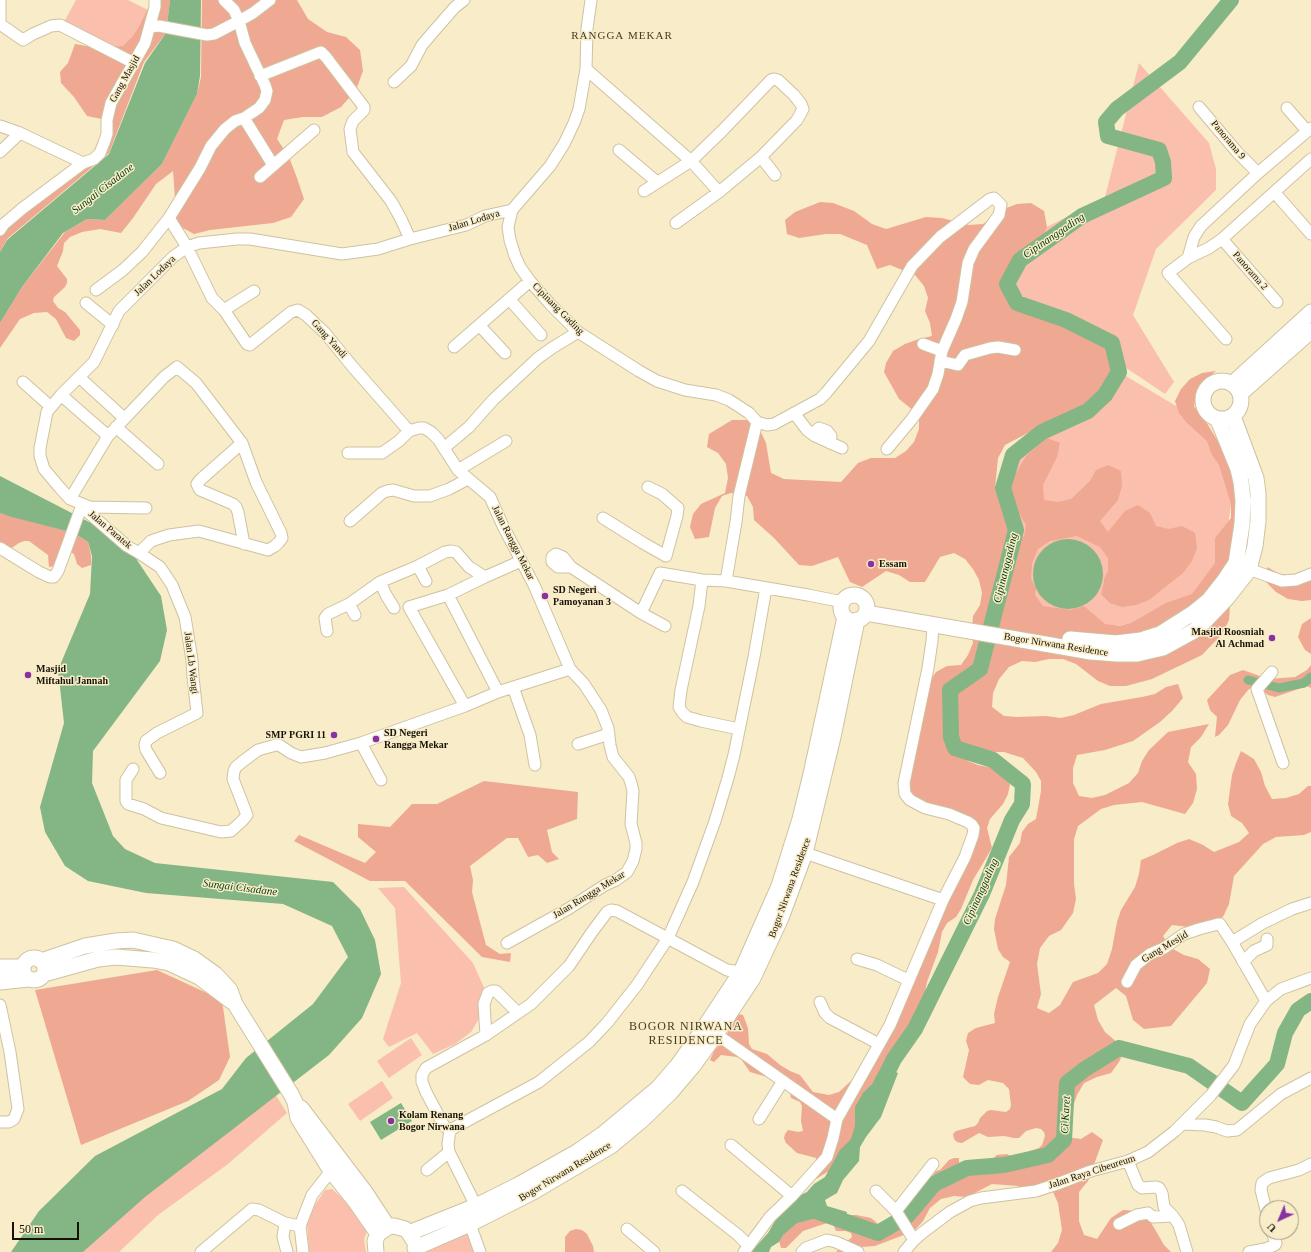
<!DOCTYPE html>
<style>
body{margin:0}
#map{position:relative;width:1311px;height:1252px;overflow:hidden;background:#f8ecc9;font-family:"Times New Roman",serif}
canvas{display:block}
.north{position:absolute;left:1259px;top:1200px;width:40px;height:40px;box-sizing:border-box;background:#f8ecc9;border:1px solid #9e957b;border-radius:50%;rotate:224deg;font-size:11px;font-weight:700;line-height:16px;text-align:center;color:#161206}
.north::after{content:'';display:block;margin:auto;width:14px;height:18px;background:#8732a0;clip-path:polygon(50% 0,100% 100%,50% 72%,0 100%)}
.scale{position:absolute;left:12px;top:1222px;width:67px;height:18px;box-sizing:border-box;border:2px solid #161206;border-top:0;padding-left:5px;font-size:12px;line-height:14px;white-space:nowrap;color:#161206;-webkit-text-stroke:3px #f8ecc9;paint-order:stroke}
</style>
<div id="map">
<canvas width="1311" height="1252"></canvas>
<div class="north">U</div>
<div class="scale">50 m</div>
</div>
<script>
const ctx = document.querySelector('canvas').getContext('2d');
ctx.lineJoin = 'round';
function fill(path, color) {
  ctx.fillStyle = color;
  ctx.fill(path, 'evenodd');
}
function toPath(rows) {
  const path = new Path2D();
  for (const r of rows) {
    if (r.length === 3) {
      path.moveTo(r[0] + r[2], r[1]);
      path.arc(r[0], r[1], r[2], 0, 2 * Math.PI);
      continue;
    }
    path.moveTo(r[0], r[1]);
    for (let i = 2; i < r.length; i += 2) path.lineTo(r[i], r[i + 1]);
  }
  return path;
}
function stroke(path, color, width, dash) {
  ctx.strokeStyle = color;
  ctx.lineWidth = width;
  ctx.lineCap = dash ? 'butt' : 'round';
  ctx.setLineDash(dash || []);
  ctx.stroke(path);
}
function label(font, color, halo, rows, align = 'center') {
  ctx.font = font + ' "Times New Roman",serif';
  ctx.lineWidth = 3;
  ctx.setLineDash([]);
  ctx.textBaseline = 'middle';
  ctx.strokeStyle = halo;
  ctx.fillStyle = color;
  for (const [text, x, y, turn = 0] of rows) {
    ctx.save();
    ctx.translate(x, y);
    ctx.rotate((+turn || 0) * Math.PI / 180);
    ctx.textAlign = isNaN(turn) ? turn : align;
    if (halo) ctx.strokeText(text, 0, 0);
    ctx.fillText(text, 0, 0);
    ctx.restore();
  }
}
const green = toPath([
 [76,0,128,0,150,11,130,57,64,22],
 [1139,63,1209,143,1216,169,1216,190,1156,249,1133,315,1174,382,1165,394,1043,312,1002,279,1018,242,1105,197],
 [1119,372,1208,425,1232,497,1223,562,1175,615,1090,631,1014,612,1005,495,1023,447,1084,413],
 [404,887,473,963,485,990,482,1014,471,1032,455,1044,433,1054,417,1033,389,1047,383,1039,401,983,395,908,378,888],
 [411,1038,422,1055,389,1078,377,1061],
 [382,1081,393,1098,360,1121,348,1104],
 [275,1094,287,1113,228,1164,158,1215,119,1252,83,1252,112,1222],
 [332,1189,352,1207,367,1230,364,1240,366,1252,309,1252,307,1223,311,1211,325,1190],
 [470,1233,478,1252,427,1252,428,1250]
]);
const forest = toPath([
 [152,0,170,0,166,33,144,62,109,153,7,239,0,252,0,230,94,159,107,120,87,116,74,97,61,83,60,72,68,63,75,44,97,48,123,46,133,36,140,25],
 [202,0,297,0,308,19,327,32,346,37,360,50,363,71,356,90,341,107,322,117,303,117,284,120,277,139,289,157,297,178,304,199,291,217,273,223,210,230,194,234,177,225,173,171,156,184,133,218,121,233,100,229,82,232,70,237,64,243,63,251,57,266,67,279,67,283,65,287,54,297,53,301,58,308,65,312,80,330,80,335,74,341,66,338,56,319,47,312,34,313,20,319,0,348,0,323,22,287,65,232,87,219,105,220,162,164,197,94,201,77],
 [820,202,833,203,854,211,872,224,886,229,926,217,942,218,969,225,983,224,1004,209,1017,204,1031,203,1044,211,1047,227,1041,241,1020,260,1012,271,1007,284,1010,298,1022,306,1079,324,1101,344,1110,354,1111,380,1105,395,1096,406,1084,413,1041,426,1005,445,998,458,995,488,1004,516,1011,530,1024,537,1026,525,1012,502,1011,489,1014,477,1020,466,1027,455,1047,438,1060,443,1057,457,1043,485,1044,500,1058,502,1071,499,1090,481,1096,470,1108,465,1121,471,1122,486,1118,500,1100,521,1108,532,1125,511,1138,505,1150,513,1156,526,1169,529,1182,526,1195,533,1197,548,1192,561,1183,573,1149,600,1136,605,1122,607,1110,603,1101,594,1104,582,1104,579,1108,571,1108,558,1100,547,1077,536,1050,541,1038,549,1032,563,1031,579,1036,588,1035,595,1043,606,1071,610,1084,606,1105,624,1119,626,1131,623,1166,603,1192,594,1215,563,1215,538,1231,518,1231,504,1219,465,1212,455,1207,441,1187,423,1179,413,1175,401,1181,389,1190,379,1202,373,1216,371,1205,380,1197,392,1194,406,1208,425,1231,463,1239,502,1228,591,1230,606,1229,620,1222,634,1202,655,1152,679,1126,686,1110,686,1098,681,1076,664,1063,659,1049,659,1035,662,1022,661,1009,667,999,679,993,693,992,707,1004,716,1017,717,1046,716,1061,718,1074,715,1101,704,1142,697,1155,694,1166,687,1178,684,1183,698,1172,711,1160,722,1133,741,1105,750,1077,755,1073,768,1073,783,1079,796,1092,798,1105,795,1129,783,1138,773,1142,761,1149,750,1168,732,1209,724,1201,737,1191,747,1188,762,1196,774,1197,789,1193,803,1185,814,1142,802,1114,805,1101,809,1078,826,1074,839,1074,884,1076,899,1073,913,1061,930,1049,936,1040,948,1037,964,1041,994,1037,1008,1049,1013,1060,1005,1073,982,1098,973,1107,964,1112,949,1117,922,1121,910,1135,887,1139,874,1141,860,1153,855,1177,843,1189,839,1203,845,1214,852,1239,842,1249,833,1242,823,1231,816,1228,804,1232,775,1236,763,1241,751,1254,759,1261,772,1265,786,1272,799,1286,798,1299,794,1308,786,1311,786,1311,832,1304,835,1276,837,1263,844,1234,876,1229,904,1223,917,1198,928,1172,925,1163,936,1171,948,1184,955,1198,959,1210,969,1207,983,1171,1026,1144,1029,1133,1020,1126,996,1116,988,1094,1005,1098,1020,1105,1032,1125,1049,1119,1062,1111,1073,1097,1077,1084,1083,1077,1095,1067,1123,1067,1137,1081,1139,1092,1132,1103,1140,1088,1181,1079,1192,1079,1221,1084,1235,1097,1239,1111,1218,1123,1210,1137,1211,1149,1219,1164,1245,1171,1252,1051,1252,1058,1243,1062,1230,1058,1203,1053,1192,1039,1197,1026,1196,1018,1186,992,1184,967,1197,954,1196,941,1199,930,1208,923,1221,914,1231,875,1246,861,1247,849,1251,851,1252,836,1252,852,1237,851,1233,846,1231,836,1231,833,1224,827,1223,803,1231,786,1248,781,1248,778,1237,792,1223,809,1215,856,1215,871,1218,878,1224,897,1219,901,1216,925,1190,933,1175,936,1171,940,1170,949,1160,954,1158,959,1158,959,1163,953,1170,952,1175,962,1176,969,1170,985,1170,989,1162,997,1155,1007,1154,1016,1159,1015,1160,1030,1151,1039,1148,1042,1145,1045,1136,1044,1132,1041,1129,1036,1128,1026,1131,1019,1138,1014,1138,1004,1136,988,1137,979,1133,962,1143,957,1142,954,1139,953,1134,956,1131,975,1126,978,1123,980,1118,987,1111,991,1110,1006,1112,1010,1109,1011,1105,1009,1089,1003,1083,988,1080,979,1085,970,1084,963,1077,969,1050,966,1041,968,1033,976,1028,995,1023,994,1014,998,997,1010,962,1003,957,998,949,994,929,995,919,1006,885,1009,857,1020,843,1022,832,1028,824,1036,819,1041,791,1041,781,1036,772,1023,758,1004,752,994,752,975,749,967,744,962,752,968,761,978,765,997,769,1006,775,1010,784,1008,794,1003,804,990,819,987,828,992,848,973,880,961,909,956,917,947,923,942,932,938,952,927,982,925,993,915,1029,906,1042,891,1054,878,1083,864,1120,837,1166,816,1179,813,1170,817,1163,816,1158,797,1153,786,1143,784,1138,785,1134,788,1130,798,1132,803,1131,801,1121,802,1106,800,1102,791,1098,789,1088,781,1081,750,1072,741,1059,737,1057,721,1055,714,1062,710,1060,714,1051,720,1044,733,1054,743,1053,726,1036,737,1014,743,1015,748,1028,749,1044,752,1049,767,1054,780,1065,790,1071,800,1075,813,1092,829,1095,839,1092,852,1080,869,1059,975,825,929,806,910,793,908,787,923,719,927,685,936,672,947,666,961,665,968,655,973,643,972,629,973,616,980,605,982,593,979,580,973,569,965,559,954,553,940,557,925,582,910,582,899,575,886,571,862,587,850,582,838,557,812,566,799,565,774,538,754,520,753,507,747,496,731,493,722,496,715,508,709,537,695,539,690,527,693,514,701,504,725,493,728,478,726,464,718,453,707,447,709,434,732,420,747,420,759,428,766,443,771,473,784,479,841,482,858,463,871,458,895,458,906,451,914,442,919,429,919,415,899,399,884,372,886,363,893,351,905,344,919,339,932,336,930,323,925,311,928,298,924,286,915,275,890,265,877,269,867,245,840,234,826,234,799,238,787,234,785,220,795,212],
 [0,513,74,533,88,542,91,555,91,565,82,568,77,564,74,554,68,551,55,566,49,567,48,555,29,541,24,541,19,543,10,549,0,545],
 [1267,567,1278,573,1291,576,1305,572,1311,567,1311,600,1302,601,1288,599,1276,592,1266,582],
 [1311,618,1311,654,1305,650,1298,637,1302,624],
 [1311,665,1311,688,1307,686,1275,697,1268,695,1256,687,1249,689,1240,700,1228,725,1219,735,1215,737,1217,717,1210,710,1207,700,1230,675,1243,670,1268,679,1295,677,1307,670],
 [484,781,578,792,577,819,547,830,552,852,559,859,547,863,538,855,528,857,518,838,507,838,470,866,473,880,472,892,486,945,500,954,511,953,510,962,482,957,405,881,370,881,294,841,299,835,365,863,376,852,358,837,358,824,390,827,412,804,437,804],
 [157,970,222,1000,230,1057,219,1080,188,1101,81,1145,35,990],
 [576,1229,582,1230,587,1234,593,1246,594,1252,565,1252,565,1237,570,1231]
]);
const water = toPath([
 [170,0,201,0,200,76,197,94,162,164,105,220,87,219,63,233,22,287,0,323,0,252,7,240,109,154,145,63,166,33],
 [0,476,91,523,135,557,161,596,167,630,160,661,93,751,92,783,113,836,125,849,155,863,333,882,360,909,375,940,381,974,362,1018,329,1055,145,1197,83,1252,11,1252,39,1211,95,1156,222,1089,246,1058,313,1004,348,957,332,926,283,904,146,893,88,881,65,866,45,832,40,807,64,723,58,670,90,594,92,556,88,542,74,533,12,517,0,513],
 [1068,574,35],
 [884,1066,898,1073,881,1117,866,1137,860,1147,859,1161,843,1180,837,1193,825,1200,827,1206,847,1212,845,1219,824,1216,797,1223,783,1235,779,1242,771,1247,769,1252,751,1252,768,1233,778,1216,797,1197,807,1192,814,1184,825,1177,840,1150,851,1139,855,1126,855,1107,863,1093,873,1083,876,1076],
 [401,1103,412,1121,381,1140,370,1122]
]);
const canal = toPath([
 [1248,680,1279,688,1304,683,1311,677]
]);
const river = toPath([
 [880,1087,894,1059,915,1029,982,894,1012,820,1022,804,1023,784,993,760,955,748,951,737,950,690,980,669,1016,530,1003,488,1013,455,1042,432,1088,411,1105,395,1119,372,1112,343,1066,320,1017,303,1007,284,1020,260,1082,216,1164,178,1163,162,1159,150,1108,136,1106,122,1117,109,1180,62,1231,0],
 [818,1212,878,1233,907,1216,934,1184,967,1168,1004,1165,1048,1155,1064,1140,1067,1083,1085,1069,1119,1048,1189,1066,1242,1103,1277,1064,1285,1033,1298,1010,1311,1001]
]);
const street = toPath([
 [0,0,0,24,23,40,33,34,51,26,60,25,134,63],
 [591,0,587,29,586,69,579,109,574,123,564,144,550,166,512,210,508,227,510,240,515,256,520,267,530,281,550,304,578,332,639,371,657,381,685,390,716,395,729,400,749,413,757,422],
 [150,27,159,26,207,35,214,34,239,21,234,10,224,0],
 [586,69,691,161,719,192],
 [260,76,318,53,321,52,326,57,364,107,364,110,353,121,350,129,353,152,391,201,401,219,410,239],
 [394,82,411,66,422,45,434,31,455,7,464,0],
 [1199,107,1237,152,1258,173],
 [1287,108,1307,131],
 [244,118,273,165],
 [0,126,20,133,83,163],
 [619,150,657,182],
 [0,152,20,133],
 [761,157,775,175],
 [260,177,314,130],
 [644,191,691,161,722,131,771,80,774,79,778,80,794,95,801,104,803,109,797,120,761,157,719,192,676,223],
 [1275,193,1311,234],
 [0,230,4,224,23,208,83,163,94,159,100,153,104,143,107,134,107,120,111,103,145,43,155,7,155,0],
 [1222,239,1277,302],
 [1188,258,1194,237,1201,226,1258,173,1311,128],
 [96,290,123,270,142,252,169,218],
 [254,291,224,310,212,298,187,247,169,218,200,168,211,146,225,129,235,121,244,118,259,108,265,100,267,91,265,85,245,43,239,21,253,13,270,0],
 [510,300,541,335],
 [86,303,113,325],
 [224,310,247,344,250,345,291,312,298,310,306,315,325,333,352,366,409,431],
 [479,325,505,353],
 [1226,339,1168,273,1188,258,1209,248,1222,239,1311,159],
 [923,344,942,351],
 [454,347,530,281],
 [940,361,958,365,965,355,990,348,998,347,1015,350],
 [79,377,124,418],
 [23,382,51,407],
 [61,395,108,436],
 [794,413,807,430,815,436,842,448],
 [757,422,767,425,774,424,820,399,826,393,869,341,912,266,940,237,990,199,994,198,1001,205,999,215,974,249,968,263,962,302,956,319,942,351,938,374,933,389,912,419,887,449],
 [116,427,158,464],
 [815,436,815,432,819,428,827,431,831,436,830,443],
 [242,443,200,480,197,484,200,490,233,504,236,507,238,512,244,544],
 [444,448,469,427,493,400,538,358,552,348,578,332],
 [348,453,382,453,399,441,409,431,419,428,424,428,431,432,438,439,458,470,490,497,503,526,534,585,570,669,584,684,601,710,608,728,610,745,613,757,629,777,631,783,633,791,631,824,636,843,636,849,633,861,627,872,616,880,605,885,568,909,507,943],
 [458,470,506,441],
 [70,499,108,436,164,377,177,367,196,383,242,443,256,482,281,533,282,538,279,542,275,546,268,550,199,531,169,535,151,541,139,553,160,567,172,585,185,617,192,660,193,677,197,713,157,733,146,741,145,745,146,750,160,773],
 [81,506,127,546,139,553],
 [146,508,90,507,70,499,60,488,44,469,40,456,40,448,47,412,61,395,94,362,119,311,173,257,187,247,199,243,237,239,250,239,342,254,378,249,410,239,466,225,485,216,512,210],
 [603,518,643,543,666,556,677,516,678,508,662,494,648,487],
 [350,521,382,493,387,491,393,490,414,496,430,496,449,489,468,479],
 [0,548,39,572,50,577,54,577,58,571,82,505],
 [418,566,426,581],
 [571,567,558,567,552,562,552,557,556,554,563,557,571,567,641,613,660,573,702,580,726,581,808,595,843,602],
 [1243,567,1282,581,1296,580,1311,574],
 [702,580,699,606,681,690,679,707,682,712,687,717,701,721,739,729],
 [726,581,736,522,739,496,757,422],
 [380,582,386,595,394,608],
 [448,595,498,692],
 [349,604,355,615],
 [641,613,665,626],
 [327,631,325,618,328,614,349,604,380,582,418,566,445,552,451,551,456,552,469,567,485,577,521,561],
 [1272,672,1257,689,1283,763],
 [513,687,530,735,535,765],
 [465,706,409,607,448,595,485,577],
 [361,743,381,780],
 [578,744,609,734],
 [133,769,126,780,126,801,128,804,144,809,161,818,221,832,231,831,242,821,247,815,233,779,234,771,236,767,242,762,258,750,276,745,279,745,291,753,301,757,325,753,361,743,465,706,498,692,570,669],
 [805,853,943,900],
 [1232,942,1263,923,1292,909,1311,903],
 [857,959,877,965,908,980],
 [1243,962,1254,951,1267,945,1267,939],
 [1127,982,1136,965,1150,954,1164,948,1184,934,1199,929,1218,924,1220,924,1232,942,1266,1001],
 [820,1002,825,1013,830,1018,879,1044],
 [0,1005,10,1052,18,1109,14,1119,9,1122,0,1122],
 [716,1034,837,1119],
 [486,1035,484,1004,488,993,492,991,496,991,518,1013],
 [759,1119,783,1081],
 [1182,1124,1205,1125,1216,1127,1227,1131,1237,1130,1281,1094,1311,1078],
 [450,1130,539,1082,589,1042,607,1023,637,985,668,938,693,882,715,821,728,778,734,755,754,657,766,588],
 [450,1130,444,1126,426,1092,422,1082,422,1075,426,1068,486,1035,531,1004,569,966,592,932,607,912,611,910,617,911,727,970,741,972,746,974],
 [731,1145,792,1196],
 [449,1152,476,1206],
 [1128,1161,1138,1185,1142,1188,1156,1187,1159,1188,1162,1193,1164,1207,1173,1216,1179,1225,1187,1252],
 [427,1170,449,1152,448,1144,450,1130],
 [682,1191,738,1235,748,1245],
 [876,1191,896,1211],
 [1267,1214,1261,1190,1262,1183,1269,1178,1299,1170,1311,1164],
 [285,1223,283,1237,287,1252],
 [470,1224,480,1252],
 [1119,1224,1137,1215,1148,1213,1153,1217,1173,1216],
 [627,1229,654,1252],
 [914,1240,896,1211,933,1164],
 [201,1252,252,1209,259,1210,285,1223,300,1226],
 [303,1252,300,1226,312,1195,331,1171],
 [744,1252,770,1217,792,1196,827,1157,833,1138,837,1119,890,1025,943,900,965,857,973,835,974,828,972,825,968,822,949,814,925,808,910,800,905,794,904,783,928,668,932,641,933,625],
 [802,1252,806,1248,827,1240,836,1242,858,1252],
 [904,1252,914,1240,922,1233,950,1212,970,1201,981,1198,1036,1191,1057,1184,1091,1171,1128,1161,1148,1152,1175,1131,1211,1095,1234,1065,1250,1024,1266,1001,1281,989,1311,978],
 [1249,1252,1265,1249,1275,1245,1276,1243,1272,1232]
]);
const secondary = toPath([
 [1222,400,19],
 [1232,384,1311,312],
 [1240,394,1311,331],
 [854,608,13],
 [866,613,1091,652,1117,654,1137,654,1163,648,1194,631,1205,621,1227,598,1249,570,1255,546,1258,521,1258,493,1256,478,1233,416],
 [1070,639,1116,643,1141,640,1160,634,1193,613,1209,600,1224,581,1236,563,1242,524,1243,501,1241,482,1238,469,1218,420],
 [34,969,11],
 [41,961,85,946,116,941,133,940,173,949,194,959,215,974,230,990,235,1004,291,1094,295,1102,298,1118,331,1171,355,1201,378,1234],
 [0,967,23,967],
 [44,974,98,959,116,957,153,960,169,963,199,977,231,1001],
 [0,982,28,979],
 [301,1108,365,1192,388,1227],
 [409,1233,476,1206,518,1185,577,1152,603,1134,658,1088,678,1065,702,1031,741,972,779,886,800,819,811,774,845,617],
 [415,1248,470,1224,533,1192,611,1146,641,1121,671,1092,693,1066,716,1034,753,978,781,918,805,853,833,737,857,620],
 [376,1252,375,1241,378,1234,388,1227,394,1226,405,1229,409,1233,414,1241]
]);
const markers = [
 [871,564,4,"#8732a0"],
 [545,596,4,"#8732a0"],
 [1272,638,4,"#8732a0"],
 [28,675,4,"#8732a0"],
 [334,735,4,"#8732a0"],
 [376,739,4,"#8732a0"],
 [391,1121,4,"#8732a0"]
];
const streetNames = [
 ["Gang Masjid",125,79,-61],
 ["Panorama 9",1228,140,50],
 ["Jalan Lodaya",474,221,-17],
 ["Panorama 2",1250,271,49],
 ["Jalan Lodaya",155,276,-44],
 ["Cipinang Gading",558,309,45],
 ["Gang Yandi",329,339,48],
 ["Jalan Paratek",110,530,40],
 ["Jalan Rangga Mekar",513,543,63],
 ["Bogor Nirwana Residence",1056,645,9],
 ["Jalan Lb Wangi",191,663,83],
 ["Bogor Nirwana Residence",790,888,-70],
 ["Jalan Rangga Mekar",589,895,-31],
 ["Gang Mesjid",1165,947,-31],
 ["Bogor Nirwana Residence",565,1172,-31],
 ["Jalan Raya Cibeureum",1092,1172,-18]
];
const poiNames = [
 ["Essam",879,564],
 ["SD Negeri",553,590],
 ["Pamoyanan 3",553,602],
 ["Masjid Roosniah",1264,632,"right"],
 ["Al Achmad",1264,644,"right"],
 ["Masjid",36,669],
 ["Miftahul Jannah",36,681],
 ["SD Negeri",384,733],
 ["Rangga Mekar",384,745],
 ["SMP PGRI 11",326,735,"right"],
 ["Kolam Renang",399,1115],
 ["Bogor Nirwana",399,1127]
];
const neighbourhoodNames = [
 ["RANGGA MEKAR",622,36]
];
const waterNames = [
 ["Sungai Cisadane",103,189,-38],
 ["Cipinanggading",1054,236,-34],
 ["Cipinanggading",1006,568,-76],
 ["Sungai Cisadane",240,888,7],
 ["Cipinanggading",981,892,-66],
 ["Ci Karet",1066,1115,-87]
];
const quarterNames = [
 ["BOGOR NIRWANA",686,1027],
 ["RESIDENCE",686,1041]
];
fill(green, '#fbbfad');
fill(forest, '#efa892');
fill(water, '#83b684');
stroke(canal, '#83b684', 9);
stroke(river, '#83b684', 16);
stroke(street, '#cec2a0', 13);
stroke(secondary, '#cec2a0', 17);
stroke(street, '#fff', 11);
stroke(secondary, '#fff', 15);
for (const [x, y, r, color] of markers) {
  const dot = new Path2D();
  dot.arc(x, y, r, 0, 2 * Math.PI);
  ctx.fillStyle = color;
  ctx.fill(dot);
  stroke(dot, '#f8ecc9', 1.5);
}
label('10px', '#161206', '#f8ecc9', streetNames);
label('bold 10px', '#161206', '#f8ecc9', poiNames, 'left');
ctx.letterSpacing = '1px';
label('11px', '#463c1e', '#f8ecc9', neighbourhoodNames);
ctx.letterSpacing = '0px';
label('italic 11px', '#013b0a', '#f8ecc9', waterNames);
ctx.letterSpacing = '1px';
label('12px', '#463c1e', '#f8ecc9', quarterNames);
ctx.letterSpacing = '0px';
</script>
